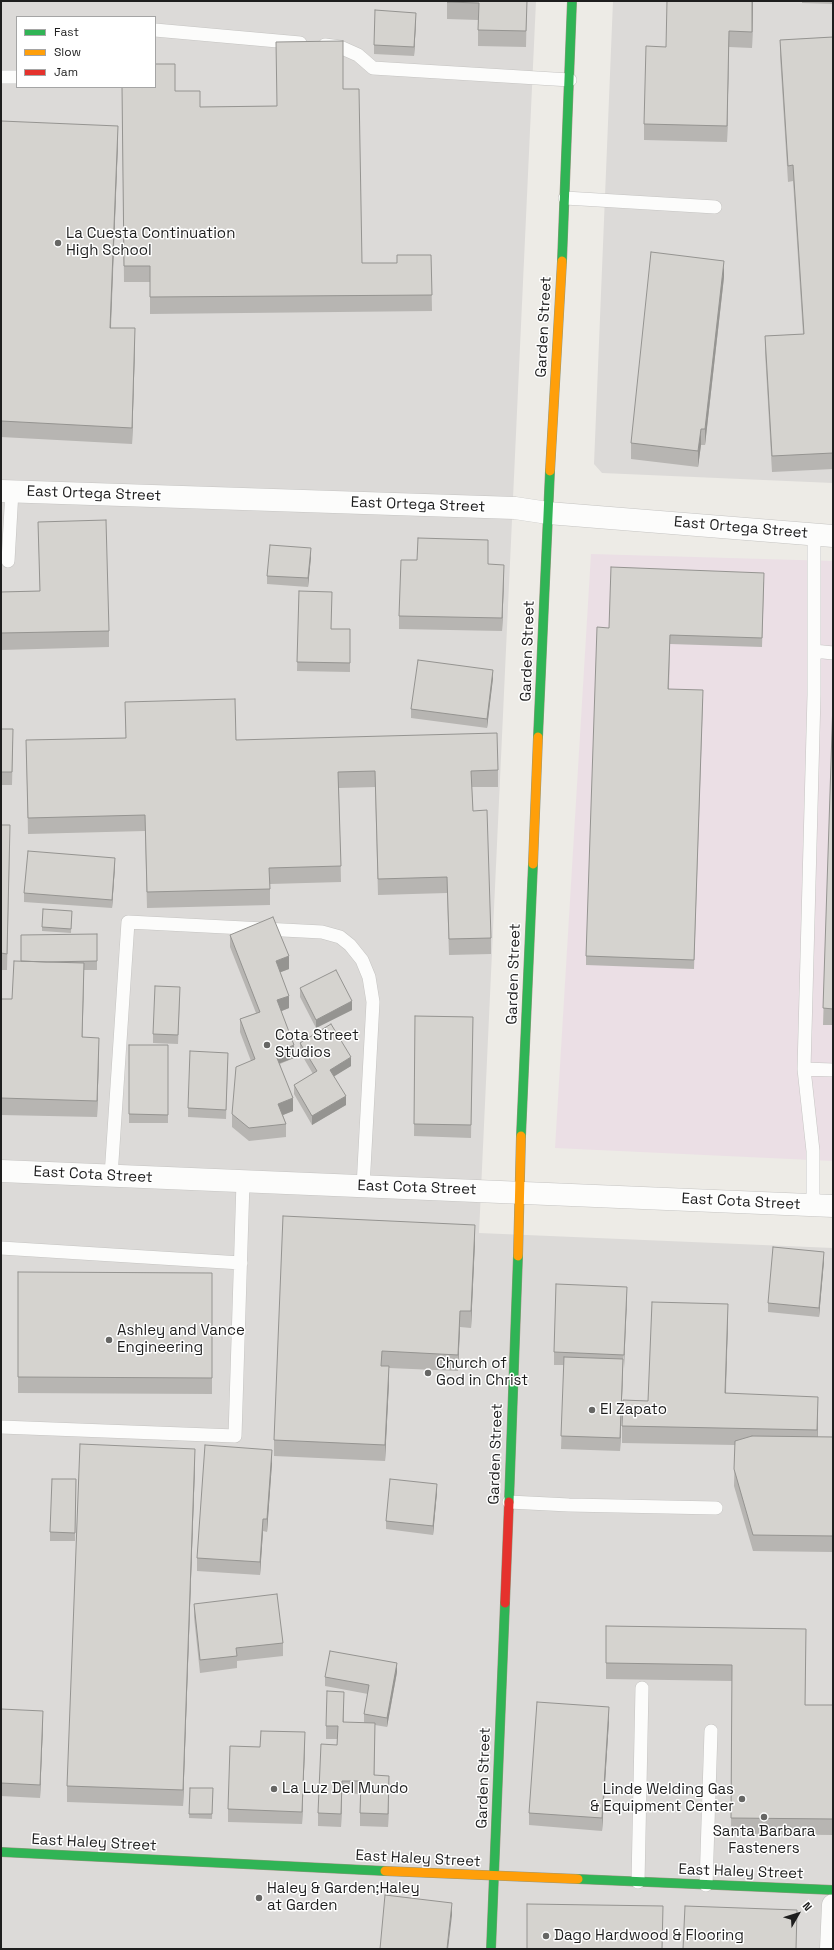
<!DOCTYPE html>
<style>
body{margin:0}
#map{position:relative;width:834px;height:1950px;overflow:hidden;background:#edebe6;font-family:"Space Grotesk",sans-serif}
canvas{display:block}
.frame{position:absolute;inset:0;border:2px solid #1e1e1e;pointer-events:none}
.legend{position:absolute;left:16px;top:16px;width:140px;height:72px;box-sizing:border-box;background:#fff;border:1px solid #a5a5a5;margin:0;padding:5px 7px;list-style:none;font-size:12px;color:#1e1e1e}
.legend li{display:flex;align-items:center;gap:8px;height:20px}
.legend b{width:20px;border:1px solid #a5a5a5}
.north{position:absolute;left:778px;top:1894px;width:40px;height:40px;-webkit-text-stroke:3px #fff;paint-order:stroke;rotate:51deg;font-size:11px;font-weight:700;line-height:16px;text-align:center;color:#1e1e1e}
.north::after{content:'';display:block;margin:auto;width:14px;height:18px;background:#1e1e1e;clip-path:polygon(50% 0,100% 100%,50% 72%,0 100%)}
</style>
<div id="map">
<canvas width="834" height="1950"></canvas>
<div class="frame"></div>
<ul class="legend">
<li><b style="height:5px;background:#30b455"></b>Fast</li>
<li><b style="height:5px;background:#ff9f0a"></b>Slow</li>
<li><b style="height:5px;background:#e5322d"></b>Jam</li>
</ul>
<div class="north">N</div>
</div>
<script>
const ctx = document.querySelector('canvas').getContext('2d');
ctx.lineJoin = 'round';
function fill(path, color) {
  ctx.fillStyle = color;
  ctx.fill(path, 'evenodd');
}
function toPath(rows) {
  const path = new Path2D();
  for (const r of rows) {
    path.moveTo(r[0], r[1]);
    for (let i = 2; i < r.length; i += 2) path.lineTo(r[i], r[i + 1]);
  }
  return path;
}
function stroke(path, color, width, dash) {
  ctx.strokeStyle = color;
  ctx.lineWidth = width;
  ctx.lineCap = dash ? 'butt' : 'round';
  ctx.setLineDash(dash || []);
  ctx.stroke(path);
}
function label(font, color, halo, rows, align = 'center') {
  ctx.font = font + ' "Space Grotesk",sans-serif';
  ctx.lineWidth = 3;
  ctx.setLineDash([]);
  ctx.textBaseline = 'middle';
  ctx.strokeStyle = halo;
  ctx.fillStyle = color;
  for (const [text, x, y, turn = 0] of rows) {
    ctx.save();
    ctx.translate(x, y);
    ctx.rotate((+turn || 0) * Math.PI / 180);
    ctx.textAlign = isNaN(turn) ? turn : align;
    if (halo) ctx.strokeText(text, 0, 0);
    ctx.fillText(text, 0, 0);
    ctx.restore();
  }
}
const residential = toPath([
 [1,1,536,1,479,1233,833,1248,833,1949,1,1949],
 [17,17,155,17,155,87,17,87],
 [613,1,833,1,833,483,602,473,594,464]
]);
const industrial = toPath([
 [591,554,833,561,833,1161,555,1148]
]);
const lane = toPath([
 [155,30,300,43],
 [325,45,340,47,358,55,373,68,570,80],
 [1,77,17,77],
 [565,198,715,207],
 [8,561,12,491],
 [814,651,833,653],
 [804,1069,833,1070],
 [111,1176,128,922,322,932,340,937,350,945,362,960,369,977,373,1002,363,1187],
 [813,1205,813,1151,804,1069,814,695,814,535],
 [1,1248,241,1263],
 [1,1427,235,1436,243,1182],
 [509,1502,569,1505,716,1508],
 [638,1882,642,1688],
 [706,1885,711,1731]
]);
const street = toPath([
 [1,491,515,508,548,513,833,536],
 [1,1171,833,1206],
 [831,1949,833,1905]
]);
const fast = toPath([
 [562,261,572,1],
 [538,737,550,471],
 [521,1136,533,864],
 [509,1502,518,1256],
 [1,1852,385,1871],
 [578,1879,833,1890],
 [491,1949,505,1603]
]);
const slow = toPath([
 [550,471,562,261],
 [533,864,538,737],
 [518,1256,521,1136],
 [385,1871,578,1879]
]);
const jam = toPath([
 [505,1603,509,1502]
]);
const wall = toPath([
 [340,1,352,1,340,2],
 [447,1,527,1,526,47,478,46,478,20,447,19],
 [753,1,752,48,729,47,727,142,644,140,644,124,666,47],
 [802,1,833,1,833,4,802,3],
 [416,22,414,56,374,54,374,45],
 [833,37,833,469,772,472,765,352,765,336,803,334,793,181,788,182,780,56,780,40],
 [122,87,175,91,200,107,277,106,343,89,362,263,397,263,431,255,432,311,150,314,150,282,124,282],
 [1,121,118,142,111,328,135,345,132,444,1,437],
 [724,277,705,445,701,445,698,467,631,459,631,443],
 [38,522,109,631,109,647,1,650,1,592,40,591],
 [311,557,308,587,267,584,267,576],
 [488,564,504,578,502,631,399,629,399,616],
 [764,582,762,647,670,644,669,689,703,699,694,969,586,965,586,956,609,628],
 [299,591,331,629,350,629,350,672,297,671],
 [493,678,487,728,411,718,411,709],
 [833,701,833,1025,823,1025],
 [125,702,236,740,498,770,498,787,472,787,473,811,491,938,491,954,449,955,447,893,378,895,375,787,339,788,341,882,270,884,270,905,147,908,145,831,28,834,26,740,126,738],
 [1,729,13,742,12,785,1,785],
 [1,825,10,841,7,970,1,970],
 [115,866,112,908,24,902,24,893],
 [72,911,71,933,42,931,42,927],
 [97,934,97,970,84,970,82,1037,99,1054,97,1117,1,1115,1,999,12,999,21,961],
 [230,935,289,969,280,972,289,1008,281,1011,294,1058,280,1064,293,1111,283,1115,286,1124,286,1137,249,1141,232,1127,232,1114,251,1061,240,1032,240,1019,256,1013,230,947],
 [300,988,352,1010,316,1028,300,997],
 [180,996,178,1044,153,1043,153,1034],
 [415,1016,473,1017,471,1138,414,1136],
 [300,1043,351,1066,333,1076,346,1105,312,1125,294,1094,294,1085,313,1074,300,1052],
 [129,1045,168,1045,168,1123,129,1123],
 [228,1062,226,1119,188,1117,188,1108],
 [475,1241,471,1328,460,1327,458,1371,389,1368,389,1382,385,1461,274,1456,274,1440],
 [824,1261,819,1317,768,1312,768,1303],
 [18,1272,212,1273,212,1394,18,1393],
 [627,1299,623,1368,620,1451,561,1449,564,1365,554,1365,554,1352],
 [728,1321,726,1393,818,1413,818,1437,833,1437,833,1552,753,1551,734,1486,735,1445,622,1443,622,1426,648,1401],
 [272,1463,267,1532,263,1531,260,1575,197,1571,197,1558],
 [195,1465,183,1806,67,1802,67,1786],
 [76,1479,75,1541,50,1541,50,1532],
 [437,1492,433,1535,386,1529,386,1521],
 [194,1604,283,1643,283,1656,237,1661,237,1668,200,1673,194,1617],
 [606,1626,806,1629,805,1705,833,1705,833,1835,731,1834,732,1681,606,1679],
 [397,1672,387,1727,375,1725,374,1775,389,1788,388,1827,360,1826,360,1794,342,1793,341,1827,318,1826,318,1813,337,1745,337,1739,326,1739,326,1726,344,1704,344,1722,364,1723,364,1714,368,1694,325,1686,325,1677],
 [1,1709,43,1724,40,1798,1,1796],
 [609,1720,602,1831,529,1825,529,1813],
 [305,1745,302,1824,228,1822,228,1809,260,1747],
 [190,1788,213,1788,212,1819,189,1818]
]);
const shadedWall = toPath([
 [752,1,753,1,752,48],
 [416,13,416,22,414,56,414,47],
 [729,31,729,47,727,142,727,126],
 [118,126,118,142,110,344,110,328],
 [724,261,724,277,705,445,705,429],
 [135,328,135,345,132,444,132,428],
 [701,429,701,445,698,467,698,451],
 [311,548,311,557,308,587,308,578],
 [504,565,504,578,502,631,502,618],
 [493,670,493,678,487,728,487,719],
 [115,858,115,866,112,908,112,900],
 [289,956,289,969,276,974,276,961],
 [84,963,84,979,82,1053,82,1037],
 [289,996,289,1008,277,1013,277,1000],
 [352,1001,352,1010,316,1028,316,1020],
 [99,1038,99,1054,97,1117,97,1101],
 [294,1045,294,1058,275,1065,275,1053],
 [351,1057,351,1066,330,1079,330,1070],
 [346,1096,346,1105,312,1125,312,1116],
 [293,1098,293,1111,278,1117,278,1104],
 [475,1225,475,1241,471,1328,471,1311],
 [824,1252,824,1261,819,1317,819,1308],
 [627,1287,627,1299,624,1368,624,1355],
 [728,1304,728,1321,725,1409,725,1393],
 [460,1311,460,1327,458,1371,458,1355],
 [623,1359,623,1372,620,1451,620,1438],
 [389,1366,389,1382,385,1461,385,1445],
 [818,1397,818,1413,817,1446,817,1430],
 [195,1449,195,1465,183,1806,183,1790],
 [272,1450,272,1463,267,1532,267,1519],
 [437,1484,437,1492,433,1535,433,1526],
 [263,1519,263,1531,260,1575,260,1562],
 [397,1663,397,1672,387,1727,387,1718],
 [609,1707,609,1720,602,1831,602,1818],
 [43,1711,43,1724,40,1798,40,1785],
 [375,1723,375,1736,374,1787,374,1775],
 [305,1732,305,1745,302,1824,302,1812],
 [389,1776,389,1788,388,1827,388,1814],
 [342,1781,342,1793,341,1827,341,1814],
 [452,1903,452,1915,448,1949,447,1949]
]);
const building = toPath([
 [447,1,527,1,526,31,478,30,479,3,447,2,447,1],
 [667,1,752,1,752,32,729,31,727,126,644,124,646,46,666,47,667,1],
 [375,10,416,13,414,47,374,45,375,10],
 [833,37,833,453,772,456,765,336,804,334,793,165,788,166,780,40,833,37],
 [343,41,343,89,359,89,362,263,397,263,397,255,431,255,432,295,150,297,150,266,124,266,122,87,155,87,155,64,175,64,175,91,200,91,200,107,277,106,276,42,343,41],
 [1,121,118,126,110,328,135,328,132,428,1,421,1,121],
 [651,252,724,261,705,429,701,429,698,451,631,443,651,252],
 [106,520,109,631,1,633,1,592,40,591,38,522,106,520],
 [418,538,488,540,488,564,504,565,502,618,399,616,401,560,417,560,418,538],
 [270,545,311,548,308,578,267,576,270,545],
 [611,567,764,573,762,638,670,635,668,689,703,690,694,960,586,956,597,627,609,628,611,567],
 [299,591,332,592,331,629,350,629,350,663,297,662,299,591],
 [418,660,493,670,487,719,411,709,418,660],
 [235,699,236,740,497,733,498,770,471,771,473,811,487,810,491,938,449,939,447,877,378,879,375,771,338,772,341,866,269,868,270,889,147,892,145,815,28,818,26,740,126,738,125,702,235,699],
 [833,701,833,1009,823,1008,833,701],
 [1,729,13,729,12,772,1,772,1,729],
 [1,825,10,825,7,954,1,953,1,825],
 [28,851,115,858,112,900,24,893,28,851],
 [43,909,72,911,71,929,42,927,43,909],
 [273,917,289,956,276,961,289,996,277,1000,294,1045,275,1053,293,1098,278,1104,286,1124,249,1128,232,1114,236,1067,255,1059,240,1019,260,1012,230,935,273,917],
 [97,934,97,961,46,962,21,961,21,935,97,934],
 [14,961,84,963,82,1037,99,1038,97,1101,1,1098,1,999,12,999,14,961],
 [336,970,352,1001,316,1020,300,988,336,970],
 [155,986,180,987,178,1035,153,1034,155,986],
 [415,1016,473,1017,471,1125,414,1124,415,1016],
 [331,1024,351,1057,330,1070,346,1096,312,1116,294,1085,317,1071,300,1043,331,1024],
 [129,1045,168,1045,168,1115,129,1114,129,1045],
 [190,1051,228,1053,226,1110,188,1108,190,1051],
 [283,1216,475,1225,471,1311,460,1311,458,1355,382,1351,381,1366,389,1366,385,1445,274,1440,283,1216],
 [773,1247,824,1252,819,1308,768,1303,773,1247],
 [18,1272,212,1273,212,1378,18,1377,18,1272],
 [556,1284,627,1287,624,1355,554,1352,556,1284],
 [652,1302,728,1304,725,1393,818,1397,817,1430,622,1426,623,1400,648,1401,652,1302],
 [564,1357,623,1359,620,1438,561,1436,564,1357],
 [752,1436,833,1437,833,1536,753,1535,734,1469,735,1441,752,1436],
 [80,1444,195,1449,183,1790,67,1786,80,1444],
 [205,1445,272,1450,267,1519,263,1519,260,1562,197,1558,205,1445],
 [52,1479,76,1479,75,1533,50,1532,52,1479],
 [390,1479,437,1484,433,1526,386,1521,390,1479],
 [277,1594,283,1643,236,1648,237,1656,200,1660,194,1604,277,1594],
 [606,1626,806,1629,805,1705,833,1705,833,1819,731,1818,732,1665,606,1663,606,1626],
 [330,1651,397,1663,387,1718,364,1714,369,1685,325,1677,330,1651],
 [327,1691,344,1692,343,1722,375,1723,374,1775,389,1776,388,1814,360,1813,361,1781,342,1781,341,1814,318,1813,321,1744,337,1745,338,1726,326,1726,327,1691],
 [537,1702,609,1707,602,1818,529,1813,537,1702],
 [1,1709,43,1711,40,1785,1,1783,1,1709],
 [261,1731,305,1732,302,1812,228,1809,230,1746,260,1747,261,1731],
 [190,1788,213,1788,212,1814,189,1814,190,1788],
 [385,1895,452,1903,447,1949,380,1949,385,1895],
 [527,1904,663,1906,662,1949,527,1949,527,1904],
 [685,1906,797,1910,796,1949,683,1949,685,1906]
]);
const markers = [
 [58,243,4,"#666664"],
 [267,1045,4,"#666664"],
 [109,1340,4,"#666664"],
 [428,1373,4,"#666664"],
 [592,1410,4,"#666664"],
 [274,1789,4,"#666664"],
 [742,1799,4,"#666664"],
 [764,1817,4,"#666664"],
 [259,1898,4,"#666664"],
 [546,1936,4,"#666664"]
];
const poiNames = [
 ["La Cuesta Continuation",66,234],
 ["High School",66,251],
 ["Cota Street",275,1036],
 ["Studios",275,1053],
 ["Ashley and Vance",117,1331],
 ["Engineering",117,1348],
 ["Church of",436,1364],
 ["God in Christ",436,1381],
 ["El Zapato",600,1410],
 ["La Luz Del Mundo",282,1789],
 ["Linde Welding Gas",734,1790,"right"],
 ["& Equipment Center",734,1807,"right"],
 ["Santa Barbara",764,1832,"center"],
 ["Fasteners",764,1849,"center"],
 ["Haley & Garden;Haley",267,1889],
 ["at Garden",267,1906],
 ["Dago Hardwood & Flooring",554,1936]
];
const streetNames = [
 ["Garden Street",544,327,-87],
 ["East Ortega Street",94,494,2],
 ["East Ortega Street",418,505,2],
 ["East Ortega Street",741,528,5],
 ["Garden Street",528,651,-88],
 ["Garden Street",514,974,-88],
 ["East Cota Street",93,1175,3],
 ["East Cota Street",417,1188,2],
 ["East Cota Street",741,1202,3],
 ["Garden Street",496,1454,-88],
 ["Garden Street",484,1778,-88],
 ["East Haley Street",94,1843,3],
 ["East Haley Street",418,1859,3],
 ["East Haley Street",741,1872,2]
];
fill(residential, '#dcdad8');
fill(industrial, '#ebdfe5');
stroke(lane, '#c5c4c2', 14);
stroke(street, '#c5c4c2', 23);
stroke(fast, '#94977e', 10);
stroke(slow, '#94977e', 10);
stroke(jam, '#94977e', 10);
stroke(lane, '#fcfcfb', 13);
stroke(street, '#fcfcfb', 22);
stroke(fast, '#30b455', 9);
stroke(slow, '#ff9f0a', 9);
stroke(jam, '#e5322d', 9);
fill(wall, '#b7b5b2');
fill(shadedWall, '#959491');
fill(building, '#d5d3cf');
stroke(building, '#959491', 1);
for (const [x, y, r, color] of markers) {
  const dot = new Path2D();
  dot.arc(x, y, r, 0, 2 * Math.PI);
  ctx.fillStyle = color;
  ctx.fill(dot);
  stroke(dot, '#fff', 1.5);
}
label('15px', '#1e1e1e', '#fff', poiNames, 'left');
label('15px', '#1e1e1e', '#fff', streetNames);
</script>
